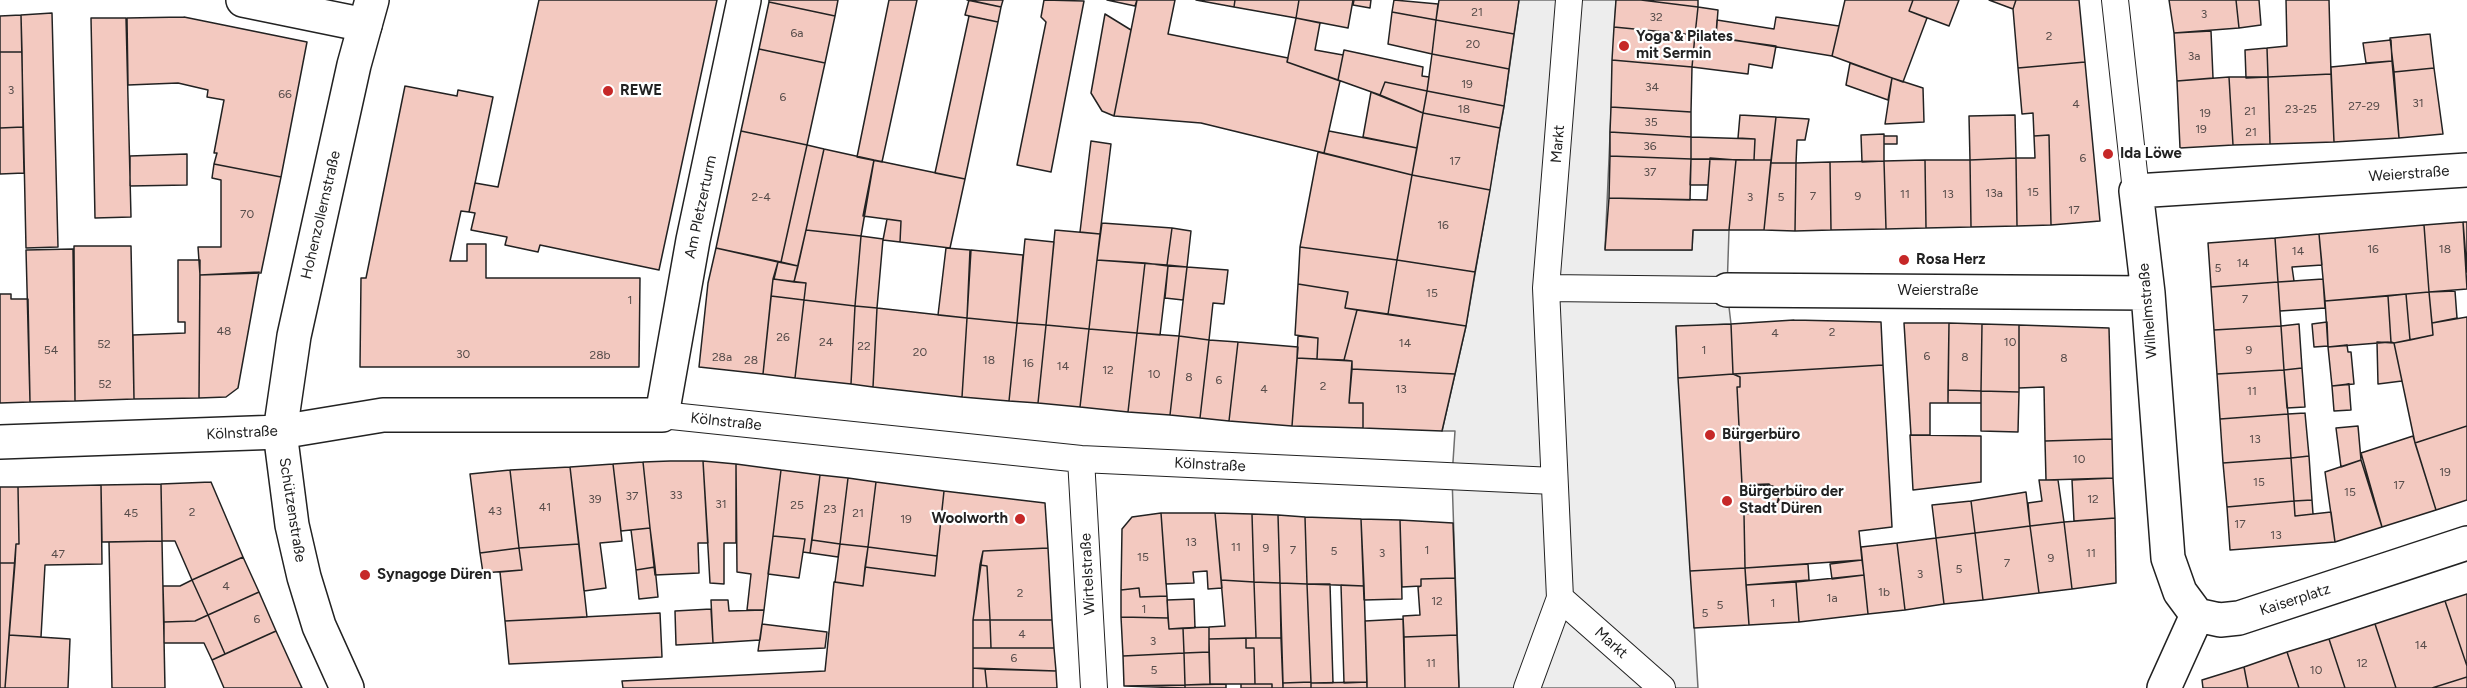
<!DOCTYPE html>
<meta charset="utf-8">
<style>
body{margin:0}
canvas{display:block;background:#fff}
</style>
<canvas width="2467" height="688"></canvas>
<script>
const ctx = document.querySelector('canvas').getContext('2d');
ctx.lineJoin = 'round';
function fill(path, color) {
  ctx.fillStyle = color;
  ctx.fill(path, 'evenodd');
}
function toPath(rows) {
  const path = new Path2D();
  for (const r of rows) {
    path.moveTo(r[0], r[1]);
    for (let i = 2; i < r.length; i += 2) path.lineTo(r[i], r[i + 1]);
  }
  return path;
}
function stroke(path, color, width, dash) {
  ctx.strokeStyle = color;
  ctx.lineWidth = width;
  ctx.lineCap = dash ? 'butt' : 'round';
  ctx.setLineDash(dash || []);
  ctx.stroke(path);
}
function label(font, color, halo, rows, align = 'center') {
  ctx.font = font + ' Figtree,sans-serif';
  ctx.lineWidth = 4.5;
  ctx.setLineDash([]);
  ctx.textBaseline = 'middle';
  ctx.strokeStyle = halo;
  ctx.fillStyle = color;
  for (const [text, x, y, turn = 0] of rows) {
    ctx.save();
    ctx.translate(x, y);
    ctx.rotate((+turn || 0) * Math.PI / 180);
    ctx.textAlign = isNaN(turn) ? turn : align;
    if (halo) ctx.strokeText(text, 0, 0);
    ctx.fillText(text, 0, 0);
    ctx.restore();
  }
}
const parking = toPath([
 [1519,0,1616,0,1605,249,1692,250,1693,230,1729,230,1727,290,1731,324,1676,327,1698,688,1459,688,1452,477,1455,431,1442,431,1466,326,1504,106,1519,0]
]);
const building = toPath([
 [539,0,717,0,659,270,540,245,538,252,505,245,507,237,471,230,475,213,469,212,475,183,498,187,539,0],
 [769,0,838,0,835,16,769,2,769,0],
 [889,0,917,0,882,162,857,157,889,0],
 [967,0,1003,0,1001,7,967,0],
 [969,0,1001,7,998,22,965,15,969,0],
 [1044,0,1084,1,1051,172,1017,165,1046,22,1041,17,1044,0],
 [1107,0,1137,0,1135,6,1107,0],
 [1137,0,1175,0,1168,34,1288,58,1287,62,1340,81,1324,153,1201,123,1114,116,1137,0],
 [1196,0,1235,0,1234,7,1196,0],
 [1235,0,1299,0,1296,18,1234,7,1235,0],
 [1299,0,1353,0,1348,28,1296,18,1299,0],
 [1354,0,1371,0,1370,8,1353,5,1354,0],
 [1394,0,1438,4,1436,20,1392,12,1394,0],
 [1439,0,1519,0,1514,34,1436,20,1439,0],
 [1616,0,1641,0,1698,7,1695,35,1614,27,1616,0],
 [1641,0,1698,0,1698,7,1641,0],
 [1845,0,1913,0,1909,11,1927,18,1903,82,1832,56,1845,0],
 [1913,0,1959,0,1949,26,1909,11,1913,0],
 [1989,0,2016,0,2013,9,1989,0],
 [2016,0,2079,0,2085,62,2018,68,2013,9,2016,0],
 [2169,0,2236,0,2239,28,2174,33,2169,0],
 [2236,0,2259,0,2261,25,2239,28,2236,0],
 [2286,0,2329,0,2331,74,2268,77,2267,48,2287,46,2286,0],
 [769,2,835,16,825,63,759,49,769,2],
 [1698,7,1718,10,1716,37,1695,35,1698,7],
 [1392,12,1436,20,1432,54,1388,44,1392,12],
 [52,13,58,247,26,248,21,15,52,13],
 [1105,14,1131,30,1114,116,1102,111,1091,93,1105,14],
 [21,15,22,52,0,52,0,16,21,15],
 [969,16,998,22,965,179,935,173,969,16],
 [184,17,307,42,281,177,214,164,217,153,214,153,224,100,207,97,208,90,178,83,128,85,127,18,184,17],
 [1776,17,1839,26,1832,56,1716,37,1717,20,1774,29,1776,17],
 [91,18,126,18,131,217,95,218,91,18],
 [1296,18,1320,23,1315,50,1343,55,1338,80,1287,62,1296,18],
 [1436,20,1514,34,1509,69,1432,54,1436,20],
 [1614,27,1695,35,1692,67,1612,60,1614,27],
 [2211,31,2213,78,2177,81,2174,33,2211,31],
 [2430,34,2434,68,2394,72,2390,38,2430,34],
 [1695,35,1776,46,1772,68,1749,64,1748,74,1692,67,1695,35],
 [2391,40,2392,61,2366,63,2363,43,2391,40],
 [2267,48,2268,77,2246,78,2245,50,2267,48],
 [759,49,825,63,807,145,741,131,759,49],
 [1344,50,1423,67,1422,76,1429,77,1427,91,1385,82,1380,95,1338,80,1344,50],
 [0,52,22,52,23,127,0,128,0,52],
 [1432,54,1509,69,1504,106,1427,91,1432,54],
 [1612,60,1692,67,1691,112,1611,107,1612,60],
 [2392,61,2399,138,2334,142,2331,67,2392,61],
 [2085,62,2100,221,2051,225,2049,135,2034,136,2033,113,2022,114,2018,68,2085,62],
 [1850,63,1892,78,1888,100,1846,85,1850,63],
 [2434,68,2443,134,2399,138,2394,72,2434,68],
 [2331,74,2334,142,2270,144,2268,77,2331,74],
 [2229,77,2268,77,2270,144,2233,145,2229,77],
 [2229,77,2233,145,2180,148,2177,81,2229,77],
 [1892,78,1923,88,1924,122,1885,124,1892,78],
 [1385,82,1427,91,1423,113,1380,95,1385,82],
 [405,86,457,96,458,90,493,97,469,212,461,211,450,261,467,261,467,244,486,244,486,278,640,278,639,367,360,367,361,278,366,278,405,86],
 [1427,91,1504,106,1500,128,1423,113,1427,91],
 [1371,92,1423,113,1417,148,1363,137,1371,92],
 [1611,107,1691,112,1691,137,1610,132,1611,107],
 [1423,113,1500,128,1490,190,1412,175,1423,113],
 [1740,115,1776,117,1771,160,1754,160,1755,139,1738,138,1740,115],
 [2015,115,2016,158,1970,160,1969,116,2015,115],
 [1776,117,1809,119,1805,140,1797,140,1796,163,1771,163,1776,117],
 [23,127,24,173,0,174,0,128,23,127],
 [741,131,807,145,781,262,716,248,741,131],
 [1329,131,1417,148,1412,175,1324,153,1329,131],
 [1610,132,1691,137,1691,159,1610,156,1610,132],
 [1884,134,1884,161,1862,162,1861,135,1884,134],
 [2049,135,2051,225,2017,226,2016,158,2035,158,2034,136,2049,135],
 [1884,136,1897,136,1897,144,1884,144,1884,136],
 [1691,137,1755,139,1754,160,1691,159,1691,137],
 [1091,141,1111,144,1100,234,1080,232,1091,141],
 [807,145,824,149,798,266,781,262,807,145],
 [824,149,874,160,861,236,806,230,824,149],
 [1318,152,1412,175,1397,260,1300,247,1318,152],
 [187,154,187,185,130,186,130,156,187,154],
 [1610,156,1691,159,1690,200,1609,198,1610,156],
 [1710,158,1736,160,1729,230,1693,230,1692,250,1605,250,1609,198,1707,200,1710,158],
 [2016,158,2017,226,1971,227,1970,160,2016,158],
 [1691,159,1710,159,1708,185,1690,185,1691,159],
 [874,160,965,179,950,248,900,242,901,221,863,216,874,160],
 [1736,160,1771,160,1764,230,1729,230,1736,160],
 [1925,160,1970,160,1971,227,1926,228,1925,160],
 [1925,160,1926,228,1886,229,1884,161,1925,160],
 [1884,161,1886,229,1831,230,1830,162,1884,161],
 [1830,162,1831,230,1795,231,1796,163,1830,162],
 [1771,163,1796,163,1795,231,1764,230,1771,163],
 [214,164,281,177,261,273,200,275,198,247,221,247,221,180,212,178,214,164],
 [1412,175,1490,190,1475,272,1397,260,1412,175],
 [887,219,901,221,900,242,883,240,887,219],
 [2463,222,2467,222,2467,272,2463,222],
 [2463,222,2467,289,2429,292,2424,225,2463,222],
 [1102,223,1172,228,1167,265,1097,260,1102,223],
 [2424,225,2429,292,2325,301,2319,234,2424,225],
 [1172,228,1191,231,1187,267,1167,265,1172,228],
 [806,230,861,236,855,306,804,300,806,283,794,282,806,230],
 [1055,230,1100,234,1089,329,1046,325,1055,230],
 [2319,234,2322,265,2292,267,2294,281,2278,282,2275,238,2319,234],
 [861,236,883,239,877,308,855,306,861,236],
 [2275,238,2278,282,2211,287,2208,243,2275,238],
 [1025,239,1054,242,1046,325,1017,323,1025,239],
 [74,246,131,246,134,399,75,401,74,246],
 [1300,247,1397,260,1388,314,1345,308,1348,292,1298,284,1300,247],
 [716,248,778,262,773,279,763,374,699,367,708,283,716,248],
 [946,248,970,250,967,318,938,315,946,248],
 [73,249,75,401,30,402,26,250,73,249],
 [971,250,1023,255,1017,323,967,318,971,250],
 [178,260,200,260,199,398,134,399,133,335,185,333,185,322,178,322,178,260],
 [1097,260,1145,263,1137,333,1089,329,1097,260],
 [1397,260,1475,272,1466,326,1388,314,1397,260],
 [778,262,798,266,794,282,774,279,778,262],
 [1145,263,1168,266,1160,335,1137,333,1145,263],
 [1168,266,1187,267,1183,300,1165,298,1168,266],
 [1187,267,1228,270,1224,304,1213,303,1209,340,1179,336,1187,267],
 [259,272,238,388,226,397,199,398,200,275,259,272],
 [773,279,806,283,804,300,771,296,773,279],
 [2323,279,2325,308,2280,311,2278,282,2323,279],
 [2278,282,2281,326,2214,330,2211,287,2278,282],
 [1298,284,1348,292,1345,308,1357,310,1344,360,1317,359,1318,338,1295,335,1298,284],
 [2455,291,2457,318,2432,323,2429,292,2455,291],
 [2429,292,2433,335,2410,340,2406,294,2429,292],
 [0,294,11,294,11,299,28,299,30,402,0,403,0,294],
 [2406,294,2410,340,2394,343,2391,342,2388,296,2406,294],
 [771,296,804,300,795,378,763,374,771,296],
 [2388,296,2391,342,2328,347,2325,301,2388,296],
 [804,300,855,306,851,384,795,378,804,300],
 [855,306,877,308,873,387,851,384,855,306],
 [877,308,967,318,962,397,873,387,877,308],
 [1357,310,1466,326,1455,374,1352,369,1352,361,1344,360,1357,310],
 [2467,317,2467,426,2415,443,2394,343,2433,335,2432,323,2467,317],
 [967,318,1017,323,1009,401,962,397,967,318],
 [1794,320,1881,322,1883,365,1733,374,1731,324,1794,320],
 [2327,322,2328,346,2314,347,2312,324,2327,322],
 [1017,323,1046,325,1038,403,1009,401,1017,323],
 [1904,323,1949,323,1948,403,1930,403,1930,435,1911,435,1904,323],
 [1949,323,1982,324,1981,391,1948,390,1949,323],
 [1731,324,1733,374,1678,378,1676,326,1731,324],
 [1982,324,2019,325,2019,392,1981,391,1982,324],
 [2299,324,2302,368,2284,370,2281,326,2299,324],
 [1046,325,1089,329,1080,407,1038,403,1046,325],
 [2019,325,2109,328,2112,439,2045,441,2044,387,2019,388,2019,325],
 [2281,326,2284,370,2217,374,2214,330,2281,326],
 [1089,329,1137,333,1128,412,1080,407,1089,329],
 [1137,333,1179,336,1170,415,1128,412,1137,333],
 [1179,336,1209,340,1200,418,1170,415,1179,336],
 [1298,336,1318,338,1317,359,1297,358,1298,336],
 [1209,340,1238,342,1229,421,1200,418,1209,340],
 [1238,342,1298,347,1292,426,1229,421,1238,342],
 [2377,342,2394,343,2402,381,2378,384,2377,342],
 [2347,345,2348,352,2351,352,2354,384,2332,386,2328,347,2347,345],
 [1297,358,1352,361,1349,403,1363,403,1363,428,1292,426,1297,358],
 [1883,365,1892,527,1859,531,1862,560,1745,568,1744,514,1770,511,1777,505,1779,495,1769,484,1742,485,1737,387,1740,387,1740,377,1733,374,1883,365],
 [2302,368,2305,407,2287,408,2284,370,2302,368],
 [1352,369,1455,374,1442,431,1363,428,1363,403,1349,403,1352,369],
 [2284,370,2288,414,2220,419,2217,374,2284,370],
 [1733,374,1740,377,1740,387,1737,387,1742,485,1773,486,1779,500,1770,511,1744,514,1745,568,1690,571,1678,378,1733,374],
 [2349,384,2351,410,2334,411,2332,386,2349,384],
 [1948,390,1981,391,1981,403,1948,403,1948,390],
 [1981,391,2019,392,2018,432,1981,431,1981,391],
 [2305,413,2309,456,2291,458,2288,414,2305,413],
 [2288,414,2291,458,2223,463,2220,419,2288,414],
 [2358,426,2361,460,2341,467,2336,428,2358,426],
 [2467,426,2467,500,2436,510,2415,443,2467,426],
 [1910,435,1981,436,1981,482,1913,490,1910,435],
 [2413,436,2436,510,2382,527,2361,453,2413,436],
 [2112,439,2113,478,2046,480,2045,441,2112,439],
 [2309,456,2312,500,2294,501,2291,458,2309,456],
 [2291,458,2294,501,2227,507,2223,463,2291,458],
 [2361,460,2382,527,2335,542,2325,472,2361,460],
 [670,461,703,461,708,543,698,543,699,573,655,575,643,462,670,461],
 [703,461,736,464,736,543,724,543,724,584,710,583,703,461],
 [643,462,650,528,621,531,613,464,643,462],
 [613,464,622,541,600,543,606,588,584,591,570,467,613,464],
 [736,464,781,470,764,610,747,610,751,574,737,572,736,464],
 [570,467,579,544,519,548,510,470,570,467],
 [510,470,519,548,480,553,470,474,510,470],
 [781,470,820,475,810,553,803,552,805,539,773,536,781,470],
 [820,475,848,478,840,544,812,540,820,475],
 [848,478,876,482,868,547,840,544,848,478],
 [2113,478,2115,518,2074,521,2072,480,2113,478],
 [2039,480,2058,480,2064,522,2030,526,2028,503,2042,501,2039,480],
 [211,482,243,557,192,580,175,541,162,541,161,484,211,482],
 [876,482,944,491,937,556,868,547,876,482],
 [161,484,162,541,102,542,101,485,161,484],
 [101,485,102,564,45,565,41,637,9,635,16,544,19,544,18,487,101,485],
 [0,487,18,487,19,544,16,544,15,563,0,563,0,487],
 [944,491,1045,503,1048,548,983,551,973,620,973,688,623,688,622,681,825,671,834,582,863,586,865,567,935,576,944,491],
 [2026,492,2030,526,1975,533,1971,501,2026,492],
 [2312,500,2313,514,2295,516,2294,501,2312,500],
 [1971,501,1975,533,1936,538,1932,505,1971,501],
 [2294,501,2295,516,2331,512,2335,542,2230,550,2227,507,2294,501],
 [1161,513,1215,513,1222,588,1208,589,1207,571,1193,572,1194,583,1166,584,1161,513],
 [1161,513,1167,596,1140,597,1139,588,1121,590,1122,529,1132,517,1161,513],
 [1215,513,1252,514,1254,582,1221,580,1215,513],
 [1252,514,1278,515,1280,583,1254,582,1252,514],
 [1278,515,1305,517,1307,584,1280,583,1278,515],
 [1305,517,1361,519,1364,586,1307,584,1305,517],
 [2115,518,2116,583,2072,589,2064,522,2115,518],
 [1361,519,1400,520,1402,599,1364,600,1361,519],
 [1400,520,1453,523,1455,578,1421,579,1421,586,1402,587,1400,520],
 [2064,522,2072,589,2039,593,2030,526,2064,522],
 [2030,526,2039,593,1983,600,1975,533,2030,526],
 [650,528,655,567,636,570,631,530,650,528],
 [1975,533,1983,600,1944,604,1936,538,1975,533],
 [773,536,805,539,799,578,768,574,773,536],
 [1936,538,1944,604,1905,610,1897,543,1936,538],
 [812,540,840,544,838,557,810,553,812,540],
 [162,541,165,688,112,688,109,542,162,541],
 [1897,543,1905,610,1868,614,1861,547,1897,543],
 [579,544,587,617,505,621,500,572,522,570,519,548,579,544],
 [840,544,868,547,863,586,835,582,840,544],
 [868,547,937,556,935,576,865,567,868,547],
 [519,548,522,570,483,573,480,553,519,548],
 [1048,548,1052,620,990,620,987,566,980,565,983,551,1048,548],
 [243,557,259,592,208,615,192,580,243,557],
 [1862,560,1864,575,1832,579,1830,564,1862,560],
 [0,563,15,563,5,688,0,688,0,563],
 [1808,564,1809,580,1746,585,1745,568,1808,564],
 [980,565,987,566,990,620,973,620,980,565],
 [655,567,658,597,639,599,636,570,655,567],
 [1745,568,1749,625,1694,628,1690,571,1745,568],
 [1864,575,1868,614,1799,622,1796,582,1864,575],
 [1455,578,1457,635,1404,637,1403,616,1420,615,1418,587,1421,586,1421,579,1455,578],
 [192,580,208,615,195,621,164,622,163,586,180,586,192,580],
 [1221,580,1254,582,1256,638,1209,639,1209,627,1225,626,1221,580],
 [1254,582,1280,583,1281,638,1256,638,1254,582],
 [1796,582,1799,622,1749,625,1746,585,1796,582],
 [1280,583,1307,584,1311,682,1283,683,1280,583],
 [1307,584,1330,584,1333,683,1311,683,1307,584],
 [1341,585,1364,586,1367,682,1344,683,1341,585],
 [1139,588,1140,597,1167,596,1168,618,1121,617,1121,590,1139,588],
 [259,592,276,631,225,654,208,615,259,592],
 [2467,594,2467,666,2445,601,2467,594],
 [1194,599,1195,628,1169,629,1167,600,1194,599],
 [711,600,728,600,729,611,764,610,760,640,713,643,711,600],
 [2445,601,2467,666,2467,677,2432,688,2396,688,2375,624,2445,601],
 [711,609,713,643,676,645,675,611,711,609],
 [660,613,662,657,509,664,505,621,660,613],
 [208,615,225,654,212,660,204,643,164,643,164,622,195,621,208,615],
 [1121,617,1168,618,1169,629,1183,628,1184,653,1123,656,1121,617],
 [1403,619,1405,688,1367,688,1365,621,1403,619],
 [973,620,990,620,991,648,973,648,973,620],
 [990,620,1052,620,1054,648,991,648,990,620],
 [762,624,827,632,825,648,758,651,762,624],
 [2375,624,2396,688,2345,688,2329,639,2375,624],
 [1209,627,1209,652,1184,653,1183,628,1209,627],
 [276,631,302,688,224,688,212,660,276,631],
 [9,635,70,639,68,688,5,688,9,635],
 [1457,635,1459,688,1405,688,1404,637,1457,635],
 [1246,638,1281,638,1283,688,1272,688,1272,684,1255,684,1254,648,1246,648,1246,638],
 [1246,638,1246,648,1254,648,1255,684,1210,684,1209,639,1246,638],
 [2329,639,2345,688,2299,688,2287,652,2329,639],
 [973,648,1054,648,1056,671,973,668,973,648],
 [1209,652,1210,684,1185,685,1184,653,1209,652],
 [2287,652,2299,688,2248,688,2244,667,2287,652],
 [1184,653,1185,685,1124,686,1123,656,1184,653],
 [2244,667,2248,688,2203,688,2202,680,2244,667],
 [973,668,985,669,987,688,973,688,973,668],
 [985,669,1056,671,1057,688,987,688,985,669],
 [2467,677,2467,688,2432,688,2467,677],
 [1367,682,1367,688,1311,688,1311,683,1367,682],
 [1283,683,1311,682,1311,688,1283,688,1283,683],
 [1226,684,1226,688,1185,688,1185,685,1226,684],
 [1241,684,1272,684,1272,688,1241,688,1241,684],
 [1185,685,1185,688,1124,686,1185,685]
]);
const pedestrian = toPath([
 [2115,0,2136,191],
 [1546,288,1727,290],
 [662,415,1081,459,1554,481],
 [1081,459,1094,688],
 [1560,598,1662,688],
 [1527,688,1560,598,1546,288,1569,0]
]);
const minor = toPath([
 [243,0,365,25],
 [1727,290,2148,293],
 [280,432,383,415,662,415,693,240,744,0],
 [2197,615,2180,592,2168,558,2148,293,2136,191,2467,170],
 [2197,615,2220,620,2239,618,2467,543],
 [2164,688,2197,615]
]);
const tertiary = toPath([
 [280,432,292,525,304,577,319,626,347,688]
]);
const primary = toPath([
 [0,442,280,432,294,336,354,65,372,0]
]);
const markers = [
 [1624,46,6,"#c62828"],
 [608,91,6,"#c62828"],
 [2108,154,6,"#c62828"],
 [1904,260,6,"#c62828"],
 [1710,435,6,"#c62828"],
 [1727,501,6,"#c62828"],
 [1020,519,6,"#c62828"],
 [365,575,6,"#c62828"]
];
const numberNames = [
 ["21",1477,12],
 ["3",2204,14],
 ["32",1656,17],
 ["6a",797,33],
 ["2",2049,36],
 ["20",1473,44],
 ["3a",2194,56],
 ["19",1467,84],
 ["34",1652,87],
 ["3",11,90],
 ["66",285,94],
 ["6",783,97],
 ["31",2418,103],
 ["4",2076,104],
 ["27-29",2364,106],
 ["18",1464,109],
 ["23-25",2301,109],
 ["21",2250,111],
 ["19",2205,113],
 ["35",1651,122],
 ["19",2201,129],
 ["21",2251,132],
 ["36",1650,146],
 ["6",2083,158],
 ["17",1455,161],
 ["37",1650,172],
 ["15",2033,192],
 ["13a",1994,193],
 ["11",1905,194],
 ["13",1948,194],
 ["7",1813,196],
 ["9",1858,196],
 ["2-4",761,197],
 ["3",1750,197],
 ["5",1781,197],
 ["17",2074,210],
 ["70",247,214],
 ["16",1443,225],
 ["16",2373,249],
 ["18",2445,249],
 ["14",2298,251],
 ["14",2243,263],
 ["5",2218,268],
 ["15",1432,293],
 ["7",2245,299],
 ["1",630,300],
 ["48",224,331],
 ["2",1832,332],
 ["4",1775,333],
 ["26",783,337],
 ["24",826,342],
 ["10",2010,342],
 ["14",1405,343],
 ["52",104,344],
 ["22",864,346],
 ["54",51,350],
 ["1",1704,350],
 ["9",2249,350],
 ["20",920,352],
 ["30",463,354],
 ["28b",600,355],
 ["6",1927,356],
 ["28a",722,357],
 ["8",1965,357],
 ["8",2064,358],
 ["28",751,360],
 ["18",989,360],
 ["16",1028,363],
 ["14",1063,366],
 ["12",1108,370],
 ["10",1154,374],
 ["8",1189,377],
 ["6",1219,380],
 ["52",105,384],
 ["2",1323,386],
 ["4",1264,389],
 ["13",1401,389],
 ["11",2252,391],
 ["13",2255,439],
 ["10",2079,459],
 ["19",2445,472],
 ["15",2259,482],
 ["17",2399,485],
 ["15",2350,492],
 ["33",676,495],
 ["37",632,496],
 ["39",595,499],
 ["12",2093,499],
 ["31",721,504],
 ["25",797,505],
 ["41",545,507],
 ["23",830,509],
 ["43",495,511],
 ["2",192,512],
 ["45",131,513],
 ["21",858,513],
 ["19",906,519],
 ["17",2240,524],
 ["13",2276,535],
 ["13",1191,542],
 ["11",1236,547],
 ["9",1266,548],
 ["7",1293,550],
 ["1",1427,550],
 ["5",1334,551],
 ["3",1382,553],
 ["11",2091,553],
 ["47",58,554],
 ["15",1143,557],
 ["9",2051,558],
 ["7",2007,563],
 ["5",1959,569],
 ["3",1920,574],
 ["4",226,586],
 ["1b",1884,592],
 ["2",1020,593],
 ["1a",1832,598],
 ["12",1437,601],
 ["1",1773,603],
 ["5",1720,605],
 ["1",1144,609],
 ["5",1705,613],
 ["6",257,619],
 ["4",1022,634],
 ["3",1153,641],
 ["14",2421,645],
 ["6",1014,658],
 ["11",1431,663],
 ["12",2362,663],
 ["5",1154,670],
 ["10",2316,670]
];
const poiNames = [
 ["Yoga & Pilates",1636,37],
 ["mit Sermin",1636,54],
 ["REWE",620,91],
 ["Ida Löwe",2120,154],
 ["Rosa Herz",1916,260],
 ["Bürgerbüro",1722,435],
 ["Bürgerbüro der",1739,492],
 ["Stadt Düren",1739,509],
 ["Woolworth",1008,519,"right"],
 ["Synagoge Düren",377,575]
];
const streetNames = [
 ["Markt",1558,144,-85],
 ["Weierstraße",2409,174,-4],
 ["Am Pletzerturm",701,207,-78],
 ["Hohenzollernstraße",321,215,-77],
 ["Weierstraße",1938,291],
 ["Wilhelmstraße",2148,311,-95],
 ["Kölnstraße",726,422,6],
 ["Kölnstraße",242,433,-3],
 ["Kölnstraße",1210,465,3],
 ["Schützenstraße",292,510,81],
 ["Wirtelstraße",1088,574,-93],
 ["Kaiserplatz",2295,600,-18],
 ["Markt",1611,643,42]
];
fill(parking, '#ededed');
stroke(parking, '#6f6f6f', 1.5);
fill(building, '#f3c9c0');
stroke(building, '#222', 1.5);
stroke(pedestrian, '#222', 28);
stroke(minor, '#222', 36);
stroke(tertiary, '#222', 36);
stroke(primary, '#222', 36);
stroke(pedestrian, '#fff', 26);
stroke(minor, '#fff', 33);
stroke(tertiary, '#fff', 33);
stroke(primary, '#fff', 33);
for (const [x, y, r, color] of markers) {
  const dot = new Path2D();
  dot.arc(x, y, r, 0, 2 * Math.PI);
  ctx.fillStyle = color;
  ctx.fill(dot);
  stroke(dot, '#fff', 2);
}
label('12px', '#564c4a', null, numberNames);
label('bold 15px', '#222', '#fff', poiNames, 'left');
label('15px', '#222', '#fff', streetNames);
</script>
